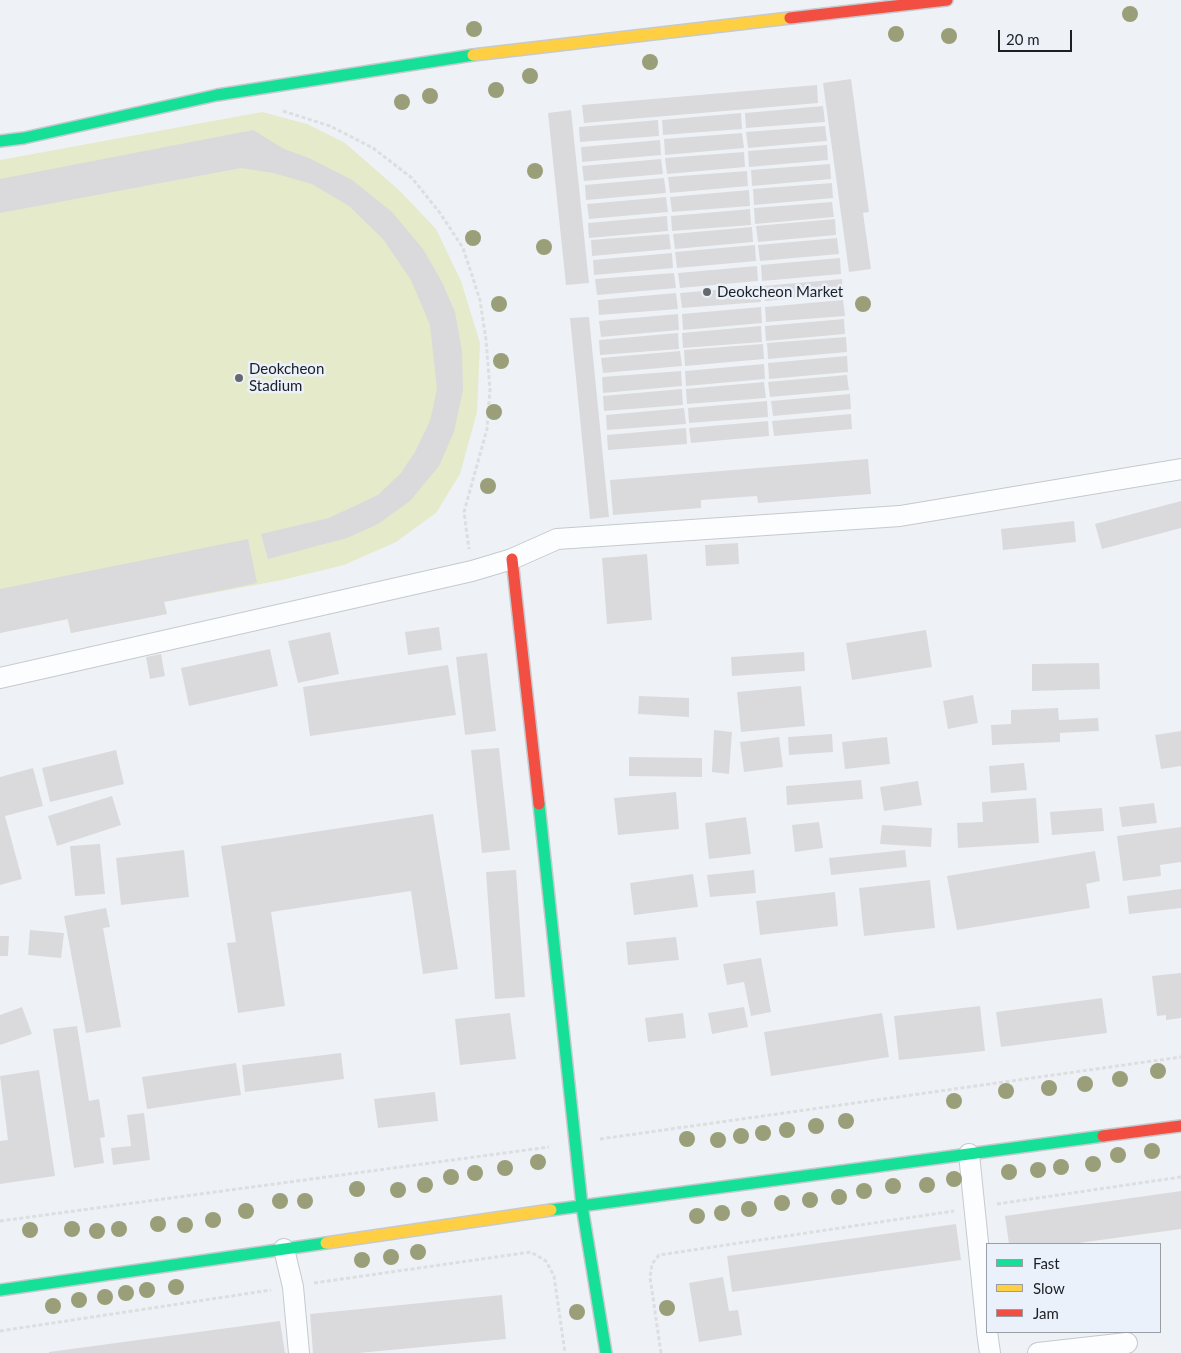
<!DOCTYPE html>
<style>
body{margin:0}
#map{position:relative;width:1181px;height:1353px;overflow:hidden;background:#eef2f6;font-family:Lato,sans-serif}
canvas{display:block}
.legend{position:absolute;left:986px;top:1243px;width:175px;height:90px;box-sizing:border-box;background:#ebf1fa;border:1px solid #999da4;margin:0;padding:6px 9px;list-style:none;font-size:15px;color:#1d1f22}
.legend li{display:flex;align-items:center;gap:10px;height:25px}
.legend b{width:25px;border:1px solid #999da4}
.scale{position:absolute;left:998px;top:30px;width:74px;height:22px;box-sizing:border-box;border:2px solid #1d1f22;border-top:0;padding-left:6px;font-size:15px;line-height:18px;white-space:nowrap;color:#1d1f22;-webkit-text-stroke:4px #ebf1fa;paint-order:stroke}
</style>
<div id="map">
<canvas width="1181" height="1353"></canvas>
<ul class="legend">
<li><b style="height:6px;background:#16e098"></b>Fast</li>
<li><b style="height:6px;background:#ffcf43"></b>Slow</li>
<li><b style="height:6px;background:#f24e42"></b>Jam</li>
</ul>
<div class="scale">20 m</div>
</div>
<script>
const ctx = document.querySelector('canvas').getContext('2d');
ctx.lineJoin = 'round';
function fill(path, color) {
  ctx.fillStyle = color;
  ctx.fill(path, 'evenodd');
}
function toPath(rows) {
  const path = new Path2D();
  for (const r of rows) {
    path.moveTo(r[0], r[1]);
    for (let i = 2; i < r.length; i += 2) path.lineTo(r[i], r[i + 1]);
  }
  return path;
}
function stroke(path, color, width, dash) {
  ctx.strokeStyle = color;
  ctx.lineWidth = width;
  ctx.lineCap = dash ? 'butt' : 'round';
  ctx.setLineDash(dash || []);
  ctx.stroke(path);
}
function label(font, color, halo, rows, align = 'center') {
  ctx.font = font + ' Lato,sans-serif';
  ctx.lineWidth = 5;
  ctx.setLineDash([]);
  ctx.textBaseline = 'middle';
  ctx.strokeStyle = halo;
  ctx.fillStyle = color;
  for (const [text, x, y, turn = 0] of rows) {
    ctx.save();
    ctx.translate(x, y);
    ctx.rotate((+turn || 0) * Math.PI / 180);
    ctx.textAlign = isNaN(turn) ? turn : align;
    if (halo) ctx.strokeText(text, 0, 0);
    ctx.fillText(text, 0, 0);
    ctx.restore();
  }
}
const green = toPath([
 [262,112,307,124,345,143,400,191,436,229,461,281,480,343,477,412,460,474,436,513,396,542,344,565,282,580,164,602,167,614,71,633,67,619,0,633,0,160]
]);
const building = toPath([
 [851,79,869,212,863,213,871,269,849,272,823,83],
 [817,85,818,103,584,123,582,105],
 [823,106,825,122,746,128,745,113],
 [571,110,589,283,566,285,548,113],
 [741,113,742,129,663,135,662,120],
 [658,120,659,136,580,142,579,127],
 [825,126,827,141,748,148,746,132],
 [253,130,284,149,309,158,352,180,392,212,423,249,442,282,455,312,462,351,463,390,454,432,439,466,410,501,378,524,347,538,268,559,261,534,329,518,378,495,401,473,415,452,430,421,437,389,430,325,411,280,383,239,349,206,312,184,273,173,241,168,0,213,0,179],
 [742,133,744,148,665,155,664,139],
 [660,140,661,155,582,162,581,147],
 [827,145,828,160,749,167,748,151],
 [744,152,745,167,667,174,665,158],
 [661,159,663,174,584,181,582,166],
 [830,164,831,179,752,186,751,170],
 [747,171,748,186,670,193,668,177],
 [664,178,666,193,586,200,585,185],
 [832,183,833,198,754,205,753,189],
 [749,190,750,206,672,212,670,197],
 [666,197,668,212,589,219,587,204],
 [832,202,834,217,755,224,754,208],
 [750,209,751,225,672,231,671,216],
 [667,216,668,231,589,238,588,223],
 [835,219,836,235,758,242,756,226],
 [752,227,753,242,675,249,673,234],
 [669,234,671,249,592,256,591,240],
 [837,238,839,254,760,261,758,245],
 [755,245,756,261,677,268,675,252],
 [672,253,673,268,594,275,593,260],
 [840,258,841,274,762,281,761,265],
 [757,266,758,281,680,288,678,273],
 [674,273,676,288,597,295,595,279],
 [842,279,843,294,765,301,763,286],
 [759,286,761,302,682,308,680,293],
 [676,293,678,309,599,315,598,300],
 [843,300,845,316,766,322,765,307],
 [761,307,762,323,683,330,682,314],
 [678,314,679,330,601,337,599,321],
 [589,317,609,517,590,519,570,318],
 [844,319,845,334,766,341,765,326],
 [761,326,762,342,683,348,682,333],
 [678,333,679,349,600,355,599,340],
 [846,337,847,352,768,359,767,343],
 [763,344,764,359,685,366,684,350],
 [680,351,682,366,603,373,601,358],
 [847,356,848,372,769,379,768,363],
 [764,364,765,379,686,386,685,371],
 [681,371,682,386,603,393,602,377],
 [847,375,849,390,770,397,768,382],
 [764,382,766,398,687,404,686,389],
 [682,389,683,405,604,411,603,396],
 [850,394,851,409,773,416,771,401],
 [767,401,768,417,689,423,688,408],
 [684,408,686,424,607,430,606,415],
 [851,414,852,429,774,436,772,421],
 [768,421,769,436,691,443,689,428],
 [686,428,687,444,608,450,607,435],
 [868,459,871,494,758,503,757,496,701,500,701,508,613,515,610,480],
 [1181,501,1181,528,1102,549,1095,524],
 [1074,521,1076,542,1003,550,1001,529],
 [248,539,257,583,164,602,167,614,71,633,68,619,0,633,0,589],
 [738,543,739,564,706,566,705,545],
 [647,554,652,620,607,624,602,558],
 [439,627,442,650,408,655,405,632],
 [926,630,932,667,852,680,846,643],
 [330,632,339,674,298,683,288,641],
 [270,649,278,686,189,706,181,668],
 [804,652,805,671,732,676,731,657],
 [487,653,496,731,465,735,456,657],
 [161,654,165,676,150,679,146,657],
 [1099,663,1100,689,1032,691,1032,664],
 [448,665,456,715,310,736,303,687],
 [801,686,805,726,741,732,737,692],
 [973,695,978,723,948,729,943,701],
 [639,696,689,698,689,717,638,714],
 [1058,708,1059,720,1098,718,1099,731,1060,733,1060,742,992,745,991,725,1011,724,1011,710],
 [714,730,732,732,729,774,712,772],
 [1181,731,1181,766,1161,769,1155,735],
 [832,734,833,752,789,755,788,737],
 [779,737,783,767,744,772,740,742],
 [887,737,890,764,845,769,842,742],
 [499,748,510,850,482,853,471,750],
 [116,750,124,784,50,802,42,768],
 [629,757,702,758,702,777,629,776],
 [1024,763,1027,790,991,793,989,766],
 [33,768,43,806,5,816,22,879,0,885,0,777],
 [861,780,863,799,787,805,786,786],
 [918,781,922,805,884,811,880,787],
 [676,792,679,829,618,835,614,798],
 [112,796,121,825,57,846,48,816],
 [1036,798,1039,843,958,848,957,823,983,822,982,802],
 [1154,803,1157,823,1122,827,1119,807],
 [1102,808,1104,831,1052,835,1050,812],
 [433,814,458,969,423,974,411,891,271,912,285,1006,238,1013,227,943,236,942,221,846],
 [746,817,751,854,709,859,705,823],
 [819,822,823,848,795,852,792,825],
 [882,825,932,828,931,847,880,844],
 [1181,827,1181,862,1160,865,1161,876,1123,881,1117,836],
 [100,844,105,894,75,896,70,846],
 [184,850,189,897,121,905,116,858],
 [905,850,907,867,831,875,829,858],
 [1095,851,1100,881,1086,884,1090,908,957,930,947,876],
 [516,870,525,997,495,999,486,872],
 [754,870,756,893,710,897,707,875],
 [693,874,698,907,634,915,630,883],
 [930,880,935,928,864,936,859,888],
 [1181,889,1181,908,1129,914,1127,896],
 [835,892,838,926,760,935,756,901],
 [106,908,110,927,103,928,121,1027,86,1033,64,916],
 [30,930,64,933,61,958,28,955],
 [0,936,9,936,8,956,0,956],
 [676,937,679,960,628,965,626,942],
 [761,958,771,1012,751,1016,744,982,727,985,723,964],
 [1181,973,1181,1018,1166,1020,1166,1015,1157,1016,1152,976],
 [1102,998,1107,1033,1001,1047,996,1012],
 [980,1006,985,1051,899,1060,894,1016],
 [22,1007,32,1034,0,1045,0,1015],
 [744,1007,748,1027,712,1034,708,1013],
 [510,1013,516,1059,460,1065,455,1019],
 [683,1013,686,1038,648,1042,645,1018],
 [882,1013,889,1057,771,1076,764,1032],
 [77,1026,89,1101,99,1099,105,1137,100,1138,104,1163,74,1168,53,1029],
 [341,1053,344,1079,245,1092,242,1065],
 [236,1063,241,1095,147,1109,142,1077],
 [39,1070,55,1176,0,1184,0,1141,8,1140,0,1076],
 [435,1092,438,1121,378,1128,374,1099],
 [144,1113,150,1160,113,1165,111,1148,131,1146,127,1115],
 [1181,1191,1181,1229,1071,1244,1009,1244,1005,1216],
 [956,1224,961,1260,732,1292,727,1256],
 [723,1277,729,1311,738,1310,742,1335,699,1342,689,1283],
 [502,1295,506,1339,359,1353,313,1353,310,1314],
 [280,1321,285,1353,49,1353,49,1352]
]);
const path = toPath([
 [283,111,330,126,373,148,412,178,440,213,463,248,480,300,486,340,490,390,487,429,464,512,469,549],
 [600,1139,1181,1057],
 [997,1204,1181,1177],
 [0,1221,549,1147],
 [314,1283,531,1252,546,1261,554,1276,565,1353],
 [0,1331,271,1290],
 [661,1353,650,1277,652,1264,659,1255,954,1211]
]);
const street = toPath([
 [0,678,472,571,512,559,557,539,900,516,1181,469],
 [969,1154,987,1331],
 [284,1249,293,1287,299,1353],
 [987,1332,990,1353],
 [1038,1353,1127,1343]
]);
const fast = toPath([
 [0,141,24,138,217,95,473,55],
 [539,804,582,1206,606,1353],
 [551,1210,1103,1136],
 [0,1290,326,1243]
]);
const slow = toPath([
 [473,55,790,18],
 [326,1243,551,1210]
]);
const jam = toPath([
 [790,18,947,0],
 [512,559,539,804],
 [1103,1136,1181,1126]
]);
const trees = [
 [1130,14],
 [474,29],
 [896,34],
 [949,36],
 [650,62],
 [530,76],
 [496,90],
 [430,96],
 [402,102],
 [535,171],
 [473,238],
 [544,247],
 [499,304],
 [863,304],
 [501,361],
 [494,412],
 [488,486],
 [1158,1071],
 [1120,1079],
 [1085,1084],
 [1049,1088],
 [1006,1091],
 [954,1101],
 [846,1121],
 [816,1126],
 [787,1130],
 [763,1133],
 [741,1136],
 [687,1139],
 [718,1140],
 [1152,1151],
 [1118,1155],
 [538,1162],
 [1093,1164],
 [1061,1167],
 [505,1168],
 [1038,1170],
 [1009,1172],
 [475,1173],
 [451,1177],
 [954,1179],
 [425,1185],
 [927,1185],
 [893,1186],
 [357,1189],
 [398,1190],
 [864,1191],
 [839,1197],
 [810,1200],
 [280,1201],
 [305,1201],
 [782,1203],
 [749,1209],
 [246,1211],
 [722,1213],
 [697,1216],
 [213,1220],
 [158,1224],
 [185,1225],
 [72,1229],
 [119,1229],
 [30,1230],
 [97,1231],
 [418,1252],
 [391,1257],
 [362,1260],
 [176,1287],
 [147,1290],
 [126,1293],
 [105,1297],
 [79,1300],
 [53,1306],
 [667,1308],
 [577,1312]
];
const markers = [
 [707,292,5,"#66696c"],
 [239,378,5,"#66696c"]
];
const poiNames = [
 ["Deokcheon Market",717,292],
 ["Deokcheon",249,369],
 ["Stadium",249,386]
];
fill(green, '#e5eaca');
fill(building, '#dadadc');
stroke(street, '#c6c9cd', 22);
stroke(fast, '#c6c9cd', 14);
stroke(slow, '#c6c9cd', 14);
stroke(jam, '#c6c9cd', 14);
stroke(path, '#dddee0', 3, [4, 2.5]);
stroke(street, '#fcfdfe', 20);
stroke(fast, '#16e098', 11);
stroke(slow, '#ffcf43', 11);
stroke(jam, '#f24e42', 11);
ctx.fillStyle = '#9a9e79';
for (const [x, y] of trees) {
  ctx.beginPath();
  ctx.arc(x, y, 8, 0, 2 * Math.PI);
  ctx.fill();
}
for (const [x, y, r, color] of markers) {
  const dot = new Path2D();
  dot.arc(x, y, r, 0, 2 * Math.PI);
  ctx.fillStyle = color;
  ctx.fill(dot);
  stroke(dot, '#ebf1fa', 2);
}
label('15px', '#1d1f22', '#ebf1fa', poiNames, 'left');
</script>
